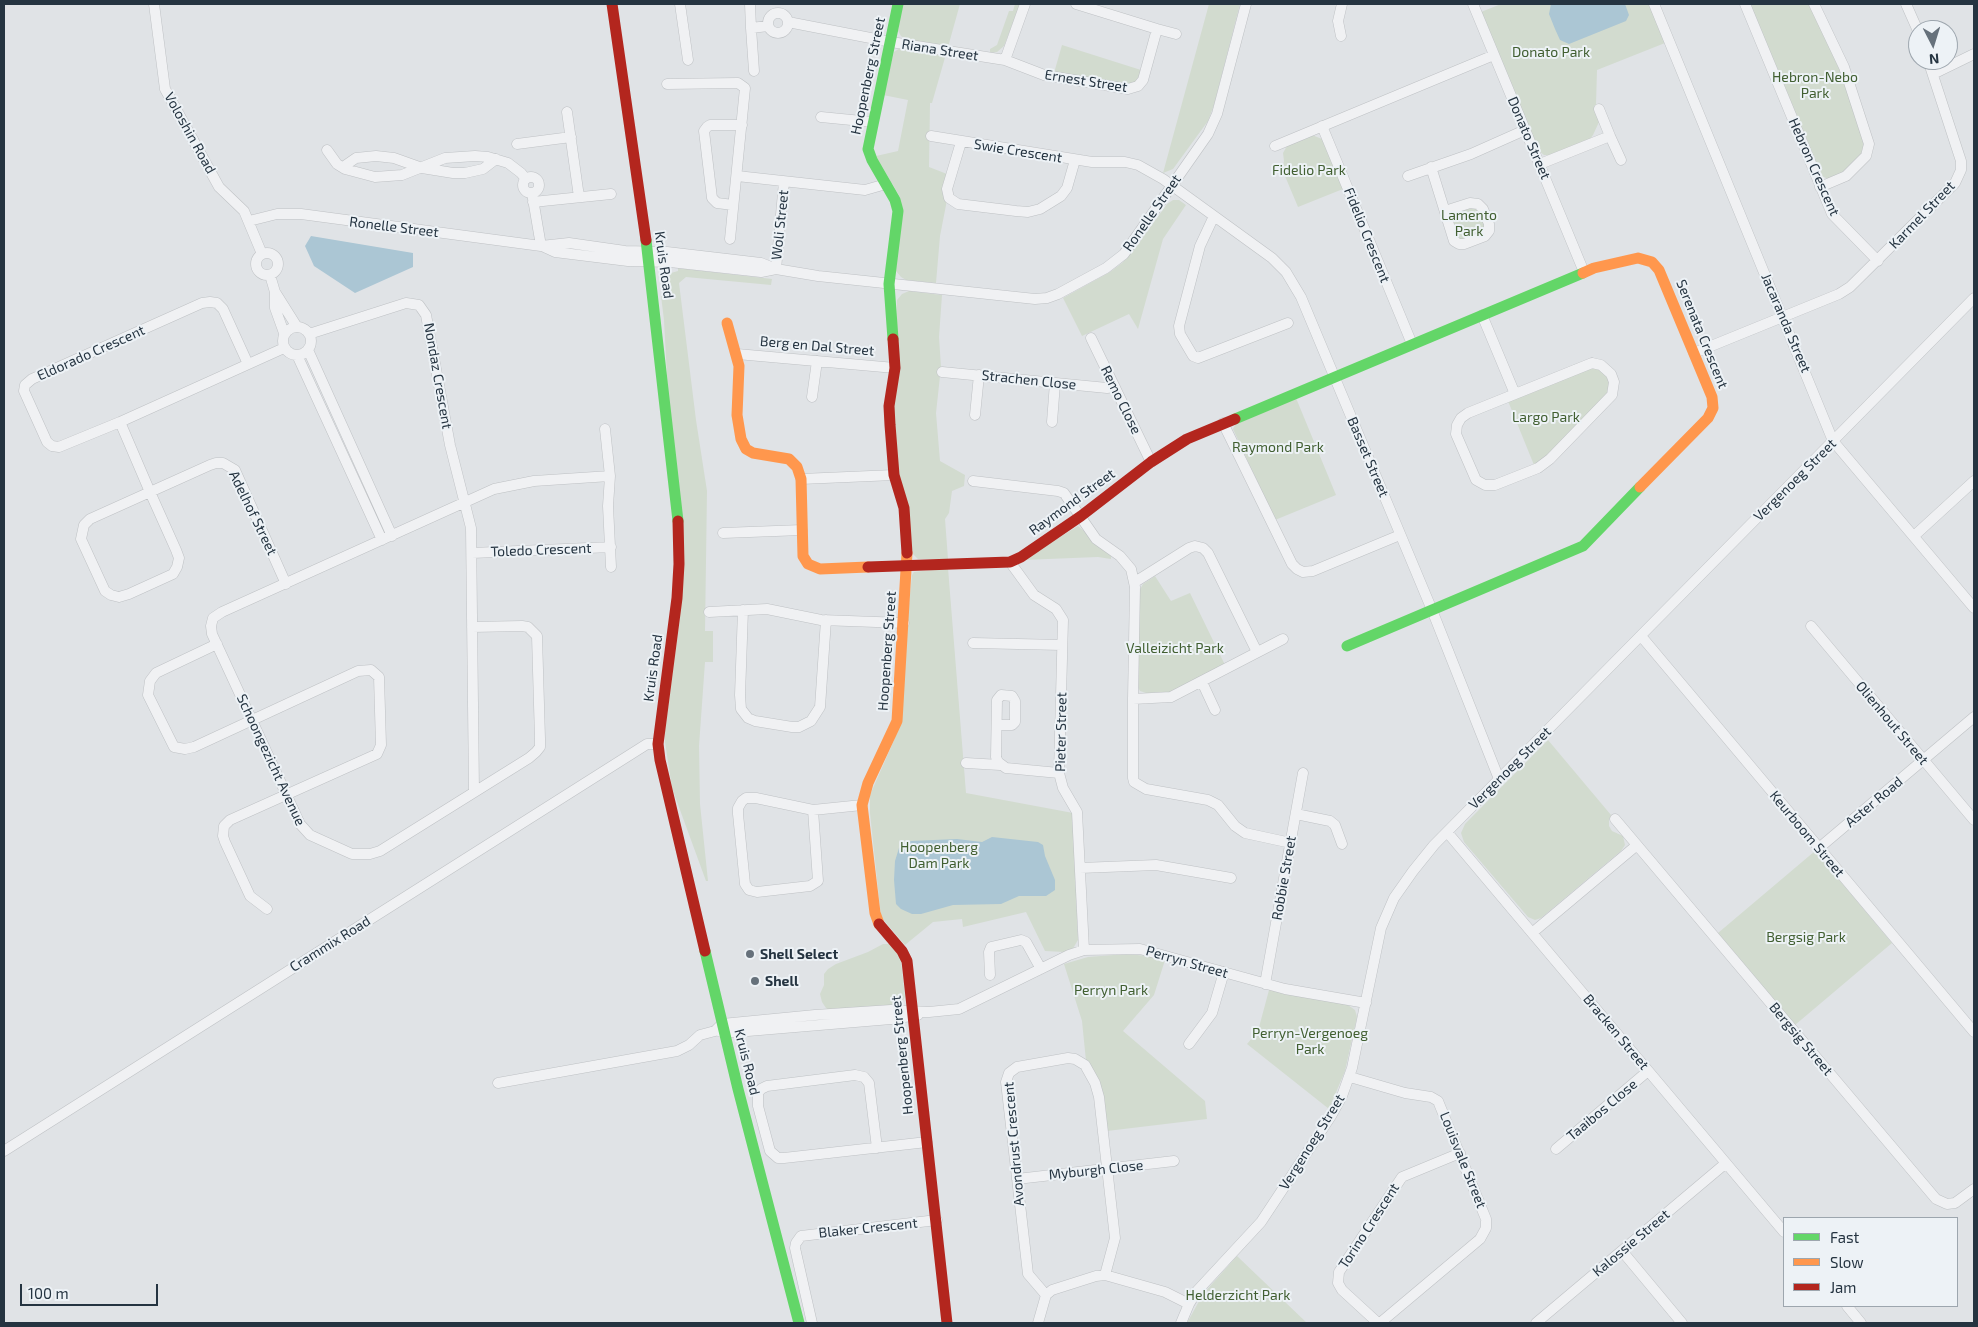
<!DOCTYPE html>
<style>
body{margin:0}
#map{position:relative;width:1978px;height:1327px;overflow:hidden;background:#e0e3e6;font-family:"Exo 2",sans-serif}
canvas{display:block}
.frame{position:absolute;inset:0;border:5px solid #253441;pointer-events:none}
.legend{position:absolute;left:1783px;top:1217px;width:175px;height:90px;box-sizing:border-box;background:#edf2f6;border:1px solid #9da6ae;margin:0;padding:6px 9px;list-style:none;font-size:15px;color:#253441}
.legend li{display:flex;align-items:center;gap:10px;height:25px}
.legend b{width:25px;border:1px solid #9da6ae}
.north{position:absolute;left:1908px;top:20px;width:50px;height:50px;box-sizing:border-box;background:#edf2f6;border:1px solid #9da6ae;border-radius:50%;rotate:175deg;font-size:14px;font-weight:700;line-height:20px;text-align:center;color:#253441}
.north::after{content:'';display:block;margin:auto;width:18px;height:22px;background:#66717b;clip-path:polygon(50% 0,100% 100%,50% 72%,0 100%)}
.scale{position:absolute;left:20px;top:1284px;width:138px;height:22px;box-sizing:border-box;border:2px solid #253441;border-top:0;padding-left:6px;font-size:15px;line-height:18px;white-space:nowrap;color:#253441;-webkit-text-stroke:4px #edf2f6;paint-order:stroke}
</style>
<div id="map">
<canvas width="1978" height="1327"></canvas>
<div class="frame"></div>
<ul class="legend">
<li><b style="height:6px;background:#63d668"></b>Fast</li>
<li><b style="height:6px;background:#ff974d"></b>Slow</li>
<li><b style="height:6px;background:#b3261e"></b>Jam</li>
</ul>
<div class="north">N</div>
<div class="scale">100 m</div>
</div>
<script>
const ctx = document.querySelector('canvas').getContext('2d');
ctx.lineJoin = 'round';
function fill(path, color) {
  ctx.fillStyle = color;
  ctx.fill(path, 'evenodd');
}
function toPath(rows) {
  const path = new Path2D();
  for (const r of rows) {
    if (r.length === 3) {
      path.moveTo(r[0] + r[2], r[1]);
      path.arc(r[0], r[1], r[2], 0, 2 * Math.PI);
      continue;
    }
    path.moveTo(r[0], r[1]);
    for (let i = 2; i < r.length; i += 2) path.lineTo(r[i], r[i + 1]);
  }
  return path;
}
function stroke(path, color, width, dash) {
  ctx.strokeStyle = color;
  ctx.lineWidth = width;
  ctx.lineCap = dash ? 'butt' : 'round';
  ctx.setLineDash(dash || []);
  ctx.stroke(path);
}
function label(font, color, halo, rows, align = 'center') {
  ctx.font = font + ' "Exo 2",sans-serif';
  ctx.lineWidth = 4;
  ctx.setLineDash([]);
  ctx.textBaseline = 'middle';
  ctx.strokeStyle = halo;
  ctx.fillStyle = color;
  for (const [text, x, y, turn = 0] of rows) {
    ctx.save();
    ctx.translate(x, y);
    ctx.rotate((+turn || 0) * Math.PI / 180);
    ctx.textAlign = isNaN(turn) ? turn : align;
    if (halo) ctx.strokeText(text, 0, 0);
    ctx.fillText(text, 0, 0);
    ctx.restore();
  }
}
const green = toPath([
 [902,4,960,4,948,47,907,40,901,36,898,31],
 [1015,4,1020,4,1004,46,997,52,990,53,990,49,997,45,1009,11,1013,11],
 [1209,4,1240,4,1214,105,1208,121,1173,169,1163,173],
 [1501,4,1649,4,1665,43,1597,70,1596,105,1594,106,1599,122,1593,135,1590,139,1551,155,1544,155,1539,151,1481,12],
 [1750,4,1809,4,1837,61,1865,141,1865,151,1846,172,1828,179,1822,176],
 [1062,45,1141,70,1137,81,1130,84,1054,73],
 [900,48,946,54,932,103,930,103,929,167,947,174,947,200,940,236,936,283,906,280,901,277,896,271,900,197,876,156,898,151,908,100,883,95,894,52],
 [1312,135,1322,139,1343,189,1298,207,1282,169,1284,161,1283,153,1287,146],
 [1173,200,1179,200,1186,205,1163,239,1138,329,1129,314,1082,336,1063,298,1110,272,1122,263,1133,251,1167,204],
 [1471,206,1481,210,1486,231,1458,241,1450,216,1451,214],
 [678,268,772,279,771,285,686,277,679,283,696,420,707,491,705,631,713,631,713,662,705,662,699,746,700,804,708,881,706,881,672,788,665,742,665,731,680,618,664,320,661,296,664,296,663,285,665,278,671,273,678,271],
 [909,291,942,295,939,337,941,367,936,413,940,461,965,475,964,486,952,491,949,513,945,519,948,559,918,559,913,554,899,477,893,412,897,300,902,294],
 [1595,367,1605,373,1609,382,1607,394,1547,457,1534,465,1508,401,1588,368],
 [1296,398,1336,495,1275,520,1233,429,1235,425],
 [1078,526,1111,554,1111,559,1098,557,1023,560],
 [948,568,966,793,1073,813,1078,940,1072,950,1064,952,1045,951,1026,912,963,927,962,919,933,922,905,945,881,917,870,813,870,795,895,738,912,575,914,572],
 [1155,576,1171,601,1190,593,1225,665,1171,692,1146,693,1140,691,1137,685,1139,591,1143,584],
 [1548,740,1611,815,1609,820,1609,826,1612,831,1623,836,1625,845,1621,851,1541,918,1535,920,1528,917,1464,842,1461,833,1465,824],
 [1815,851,1892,943,1795,1025,1718,933],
 [883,944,891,944,900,953,905,997,901,1004,897,1006,831,1011,826,1008,822,1002,820,994,824,985,824,974,828,969,836,964,868,952],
 [1126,954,1148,956,1165,960,1154,995,1123,1031,1205,1101,1207,1119,1107,1131,1086,1061,1082,1021,1064,964,1088,957],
 [1269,990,1348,1005,1355,1010,1357,1017,1345,1071,1329,1109,1247,1044,1258,1031],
 [1237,1256,1307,1323,1187,1323,1203,1294]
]);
const water = toPath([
 [1551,4,1625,4,1629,15,1626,21,1569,44,1560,40,1555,29,1549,14],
 [311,236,413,253,413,267,355,293,314,266,305,246],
 [992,837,1038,842,1043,845,1045,856,1055,880,1055,890,1046,896,1019,896,1001,904,953,905,921,914,912,914,901,909,896,904,894,880,895,861,899,848,911,841,957,839,982,842]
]);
const street = toPath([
 [154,4,165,89,219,187,244,211,262,254],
 [680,4,688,60],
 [750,4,751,28],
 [1473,4,1584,272],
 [1654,4,1833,441,1974,608],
 [1745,4,1832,214,1878,261],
 [1814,4,1844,67,1869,144,1866,156,1846,176,1820,187],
 [1906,4,1918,31],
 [778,23,10],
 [788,22,891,42,1005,60,1025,4],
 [1157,29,1176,34],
 [1341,36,1338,21,1342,4],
 [1005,60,1044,75,1128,89,1138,86,1143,80,1157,29,1076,4],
 [754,71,751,28,768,26],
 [1933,74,1974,54],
 [667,84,738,83,745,88,730,239],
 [1599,109,1610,136],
 [567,112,579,197],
 [821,117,872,122],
 [1322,126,1412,344],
 [931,136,1092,162,1125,162,1138,165,1163,179,1272,258,1286,272,1301,297,1432,610,1499,779],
 [961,142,947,189,949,198,958,204,1016,211,1028,212,1040,209,1061,196,1067,188,1075,160],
 [517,144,571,137],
 [1275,146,1494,55],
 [327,150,337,164,345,169,375,177,402,175,445,158,475,156,488,157,508,163,521,173,526,179],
 [1540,164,1610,136,1621,160],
 [343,167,356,158,376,156,394,158,422,168,453,173,465,173,483,169,496,159],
 [1431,167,1454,241,1459,244,1464,244,1485,236,1489,231,1489,224,1483,209,1478,204,1470,203,1445,211],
 [737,176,865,190,886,184],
 [1408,176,1471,154,1525,130],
 [531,185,8],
 [532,193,541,246],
 [533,202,611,194],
 [733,205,717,203,712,198,704,131,707,127,710,125,742,125],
 [1214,216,1200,246,1179,326,1180,334,1193,356,1198,358,1288,323],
 [249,221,277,214,301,214,541,246,569,243,625,251,667,252,761,263,776,269,818,276,1035,299,1047,298,1058,294,1106,268,1124,254,1208,134,1217,114,1246,4],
 [542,246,555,252,628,261,670,262,761,272,776,269],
 [267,264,11],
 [776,269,784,182],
 [270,275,275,292,275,308,284,333],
 [275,292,297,327],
 [1482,315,1515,394],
 [297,341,14],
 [309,334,406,303,419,305,426,315,450,445,471,528,474,792],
 [1091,338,1151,462],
 [308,350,392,536],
 [1694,353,1839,294,1850,287,1955,183,1961,170,1961,161,1928,60],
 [737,354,895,368],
 [297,355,382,540],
 [1592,363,1601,365,1611,374,1614,382,1612,395,1550,459,1538,468,1495,485,1485,485,1476,480,1456,434,1457,425,1461,418,1468,413,1592,363],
 [248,364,223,309,217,303,210,302,202,303,32,379,25,385,24,391,47,442,52,446,59,447,120,422,284,348],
 [942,372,1107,388,1115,387],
 [812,397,817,361],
 [975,415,979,375],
 [120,422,150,492,176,550,179,558,177,567,173,574,129,594,119,597,111,595,105,591,81,539,84,525,90,519,210,465,216,463,223,463,235,470,286,584],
 [1052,422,1055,383],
 [1223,423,1292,564,1297,569,1303,572,1313,571,1400,535],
 [605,429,610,476,608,506,611,567],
 [801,479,894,475],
 [973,481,1058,491,1064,493,1096,539,1120,556,1131,569,1135,587,1133,699,1133,778,1134,782,1146,789,1208,800,1218,805,1235,826,1245,833,1291,843],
 [723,533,802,530],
 [1914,536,1974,481],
 [472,553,611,547],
 [1010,562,1034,595,1056,609,1063,620,1059,773,1063,788,1077,812,1084,950],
 [1135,582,1189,548,1195,546,1203,548,1208,553,1257,652],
 [743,610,740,695,741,709,748,718,755,721,792,727,799,727,811,721,820,707,826,620],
 [709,612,767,609,821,620,904,623],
 [1811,626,1974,820],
 [472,627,522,626,528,627,537,636,540,739,540,747,536,752,529,758,380,851,370,854,352,854,310,835,300,824,212,634,211,626,213,618,222,612,494,489,534,481,610,476],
 [1641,636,1974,1032],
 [973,643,1062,645],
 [217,644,156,673,150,681,148,695,174,747,185,749,194,747,358,671,371,670,379,677,381,745,377,754,230,820,224,826,223,836,225,842,250,896,267,909],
 [1202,682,1215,710],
 [1133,699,1171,697,1283,639],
 [997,725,1012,725,1015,722,1015,701,1012,696,1001,695,997,700,996,757,998,762,1006,768,1059,773],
 [966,763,1000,765],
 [813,810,818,881,810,886,757,892,749,890,745,884,738,814,738,808,742,801,746,798,756,798,813,810,862,805],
 [1296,814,1330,821,1335,825,1342,844],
 [1615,819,1936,1199,1947,1204,1955,1203,1974,1189],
 [1447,832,1784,1232],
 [1819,848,1974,717],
 [1080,868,1156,865,1231,878],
 [1532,933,1637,845],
 [990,975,989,952,991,947,1021,940,1026,942,1041,969],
 [1265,984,1303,773],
 [719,1031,724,1033,891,1019,918,1015],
 [1189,1044,1212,1013,1224,972],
 [1350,1077,1405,1093,1431,1097,1438,1101,1486,1219,1486,1228,1480,1239,1380,1323],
 [498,1083,677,1051,689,1045,700,1035,715,1031,722,1024,815,1015,891,1010,929,1012,959,1009,1069,955,1084,950,1140,949,1285,989,1366,1003],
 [877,1148,869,1083,864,1077,855,1075,767,1086,761,1089,758,1093,758,1106,770,1151,778,1158,784,1158,927,1142],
 [1556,1149,1648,1071],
 [4,1151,647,744,658,744],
 [1017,1179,1174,1161],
 [1622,1251,1682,1323],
 [1046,1295,1028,1274,1006,1082,1009,1073,1017,1067,1068,1058,1075,1059,1085,1065,1095,1083,1099,1097,1115,1238,1105,1275],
 [1847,1306,1861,1323],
 [812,1323,795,1248,796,1243,801,1236,937,1220],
 [1038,1323,1046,1295,1052,1290,1096,1276,1105,1275,1165,1292,1189,1304],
 [1181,1323,1189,1304,1197,1291,1261,1222,1331,1116,1342,1096,1352,1068,1381,928,1394,898,1413,871,1434,845,1974,298],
 [1378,1323,1342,1290,1338,1283,1339,1272,1402,1177,1460,1153],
 [1536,1323,1726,1163]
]);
const fast = toPath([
 [646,240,678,521],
 [893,339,889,284,898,211,895,200,872,160,868,149,898,4],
 [1235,419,1583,273],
 [1347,646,1583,546,1640,487],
 [705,951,738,1089,799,1323]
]);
const slow = toPath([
 [1583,273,1594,268,1638,258,1652,262,1659,270,1712,397,1713,408,1708,418,1640,487],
 [727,323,739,366,737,415,741,439,746,449,753,453,789,459,797,467,801,479,803,556,808,564,820,569,868,567],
 [879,924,875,913,862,805,868,783,897,721,907,553]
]);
const jam = toPath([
 [612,4,646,240],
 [893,339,895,368,889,406,890,425,894,475,904,508,907,553],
 [678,521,679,564,677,598,658,744,660,760,705,951],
 [868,567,1010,562,1021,557,1081,516,1151,462,1187,439,1235,419],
 [879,924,902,951,907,961,947,1323]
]);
const markers = [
 [750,954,5,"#66717b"],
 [755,981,5,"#66717b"]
];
const streetNames = [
 ["Riana Street",940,50,9],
 ["Hoopenberg Street",868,76,-78],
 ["Ernest Street",1086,81,9],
 ["Voloshin Road",190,133,61],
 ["Donato Street",1529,138,67],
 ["Swie Crescent",1018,151,9],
 ["Hebron Crescent",1814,167,66],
 ["Ronelle Street",1152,213,-55],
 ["Karmel Street",1922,215,-46],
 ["Woli Street",780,225,-84],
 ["Ronelle Street",394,227,7],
 ["Fidelio Crescent",1367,235,68],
 ["Kruis Road",664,265,82],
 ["Jacaranda Street",1786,323,67],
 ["Serenata Crescent",1702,334,68],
 ["Berg en Dal Street",817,346,5],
 ["Eldorado Crescent",91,353,-24],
 ["Nondaz Crescent",438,376,80],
 ["Strachen Close",1029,380,6],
 ["Remo Close",1121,400,64],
 ["Basset Street",1368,457,67],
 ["Vergenoeg Street",1795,480,-45],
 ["Raymond Street",1072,502,-36],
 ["Adelhof Street",253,513,64],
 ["Toledo Crescent",541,550,-2],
 ["Hoopenberg Street",887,651,-86],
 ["Kruis Road",653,668,-82],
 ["Olienhout Street",1892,723,50],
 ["Pieter Street",1061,732,-89],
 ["Schoongezicht Avenue",271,760,65],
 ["Vergenoeg Street",1510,768,-45],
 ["Aster Road",1874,802,-40],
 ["Keurboom Street",1807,834,50],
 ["Robbie Street",1284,878,-80],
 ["Crammix Road",330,944,-32],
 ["Perryn Street",1187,962,16],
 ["Bracken Street",1616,1032,50],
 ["Bergsig Street",1801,1039,50],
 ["Hoopenberg Street",902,1055,-96],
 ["Kruis Road",747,1062,76],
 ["Taaibos Close",1602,1110,-40],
 ["Vergenoeg Street",1312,1142,-58],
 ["Avondrust Crescent",1014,1144,-95],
 ["Louisvale Street",1463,1160,68],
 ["Myburgh Close",1096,1170,-6],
 ["Torino Crescent",1369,1226,-57],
 ["Blaker Crescent",868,1228,-6],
 ["Kalossie Street",1631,1243,-40]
];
const parkNames = [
 ["Donato Park",1551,52],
 ["Hebron-Nebo",1815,77],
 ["Park",1815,93],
 ["Fidelio Park",1309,170],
 ["Lamento",1469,215],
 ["Park",1469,231],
 ["Largo Park",1546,417],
 ["Raymond Park",1278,447],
 ["Valleizicht Park",1175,648],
 ["Hoopenberg",939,847],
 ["Dam Park",939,863],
 ["Bergsig Park",1806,937],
 ["Perryn Park",1111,990],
 ["Perryn-Vergenoeg",1310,1033],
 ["Park",1310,1049],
 ["Helderzicht Park",1238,1295]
];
const poiNames = [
 ["Shell Select",760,954],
 ["Shell",765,981]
];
fill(green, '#d2dbcf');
fill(water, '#abc6d4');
stroke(street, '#bec1c4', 11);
stroke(street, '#f0f1f3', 10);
stroke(fast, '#63d668', 11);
stroke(slow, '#ff974d', 11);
stroke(jam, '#b3261e', 11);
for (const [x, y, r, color] of markers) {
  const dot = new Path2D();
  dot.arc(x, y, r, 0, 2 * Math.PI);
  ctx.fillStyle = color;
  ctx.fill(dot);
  stroke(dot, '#edf2f6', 2);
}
label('14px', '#253441', '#edf2f6', streetNames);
label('14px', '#415f31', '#edf2f6', parkNames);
label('bold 14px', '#253441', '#edf2f6', poiNames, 'left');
</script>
